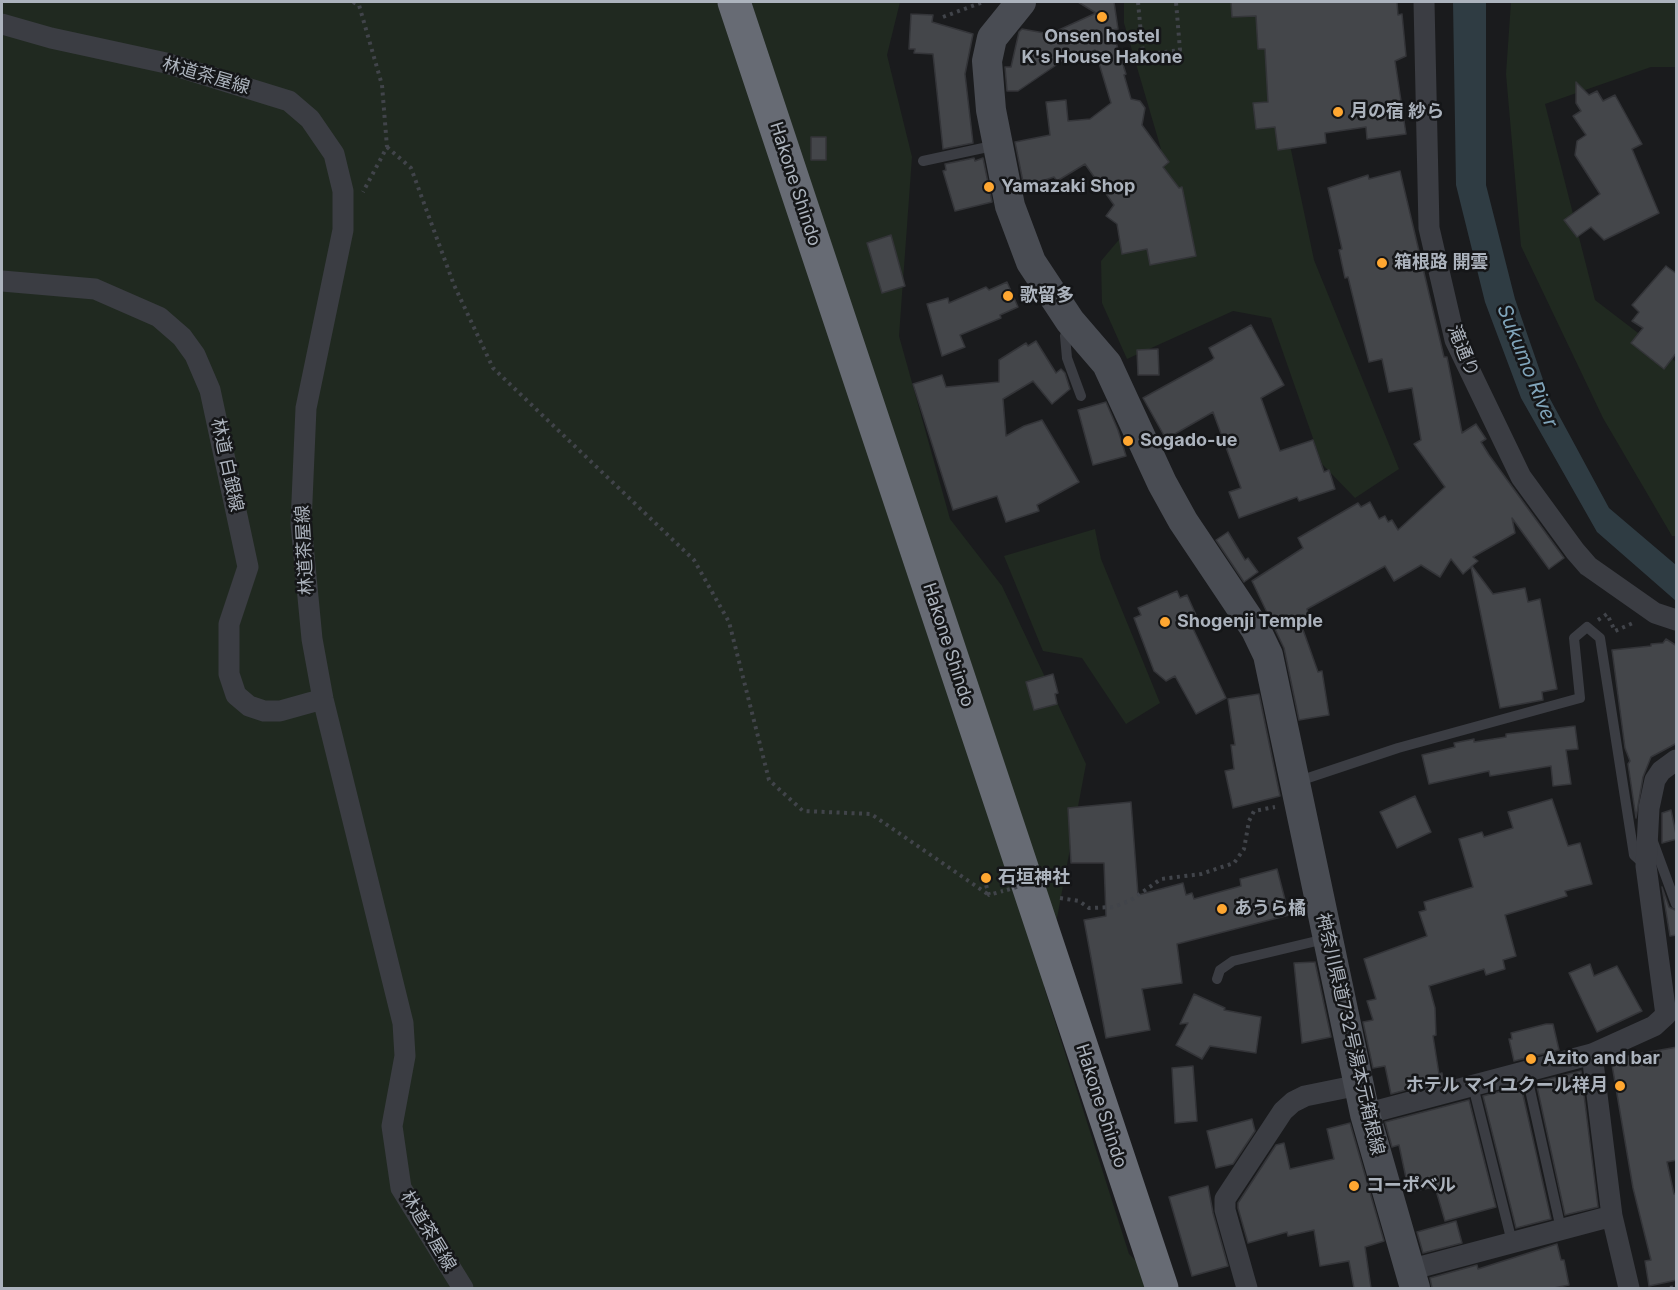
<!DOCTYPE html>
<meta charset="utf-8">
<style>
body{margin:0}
#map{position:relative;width:1678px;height:1290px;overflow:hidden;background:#1a1b1d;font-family:Inter,sans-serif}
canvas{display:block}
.frame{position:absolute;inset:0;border:3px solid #acb3bd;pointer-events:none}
</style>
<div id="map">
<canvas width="1678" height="1290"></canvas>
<div class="frame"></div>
</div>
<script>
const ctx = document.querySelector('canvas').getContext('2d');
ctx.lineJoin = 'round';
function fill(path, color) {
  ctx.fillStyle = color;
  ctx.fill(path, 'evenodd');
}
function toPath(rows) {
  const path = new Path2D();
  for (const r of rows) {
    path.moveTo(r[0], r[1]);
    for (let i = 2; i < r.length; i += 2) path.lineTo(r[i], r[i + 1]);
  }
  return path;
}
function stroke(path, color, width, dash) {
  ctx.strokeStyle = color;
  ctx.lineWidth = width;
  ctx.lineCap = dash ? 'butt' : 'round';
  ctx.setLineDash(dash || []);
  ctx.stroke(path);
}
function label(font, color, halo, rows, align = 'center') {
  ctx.font = font + ' Inter,"Noto Sans JP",sans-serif';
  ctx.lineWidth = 5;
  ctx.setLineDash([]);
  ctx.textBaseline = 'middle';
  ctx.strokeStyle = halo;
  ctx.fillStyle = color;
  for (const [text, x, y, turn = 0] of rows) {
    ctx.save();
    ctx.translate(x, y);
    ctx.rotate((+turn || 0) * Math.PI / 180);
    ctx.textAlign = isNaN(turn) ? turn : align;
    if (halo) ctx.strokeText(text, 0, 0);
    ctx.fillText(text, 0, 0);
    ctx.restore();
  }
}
const green = toPath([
 [2,2,900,2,887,55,912,157,899,336,950,519,1002,586,1086,764,1044,987,1129,1254,1163,1288,2,1288],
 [1124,2,1256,2,1271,54,1314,260,1399,469,1355,498,1322,464,1271,318,1233,311,1127,359,1102,303,1101,261,1149,204,1161,149,1124,23],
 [1511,2,1676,2,1676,67,1651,67,1545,104,1595,300,1676,362,1676,536,1672,536,1603,418,1521,246,1506,74],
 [1095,529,1101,559,1160,703,1126,724,1082,658,1043,651,1004,556]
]);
const water = toPath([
 [1453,2,1486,2,1486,185,1515,299,1549,397,1609,508,1676,565,1676,601,1597,532,1521,398,1485,302,1456,185]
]);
const building = toPath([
 [1078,2,1114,2,1118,29,1112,30,1126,74,1124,75,1131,99,1140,101,1145,108,1142,125,1169,162,1163,167,1179,188,1182,187,1196,256,1150,265,1147,249,1122,254,1117,224,1106,216,1114,205,1085,164,1057,181,1054,177,1024,187,1015,142,1050,135,1046,102,1066,100,1068,121,1090,119,1111,103,1095,50,1067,63,1065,59,1018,91,1007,91,1005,67,1011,67,1019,32,1022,29,1050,34,1096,13,1078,2],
 [1231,2,1397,2,1398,15,1402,14,1406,56,1395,61,1406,134,1367,139,1366,127,1325,133,1326,143,1278,150,1275,127,1256,129,1253,103,1268,102,1265,49,1258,49,1256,16,1232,17,1231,2],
 [911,14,933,15,932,22,973,34,965,74,973,143,943,149,933,54,914,53,915,49,909,49,911,14],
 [1576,82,1589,95,1597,91,1603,101,1615,95,1642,144,1632,149,1659,213,1604,240,1591,227,1577,237,1564,220,1600,194,1575,155,1577,141,1586,135,1573,116,1581,111,1576,103,1576,82],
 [811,137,826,137,826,160,811,160,811,137],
 [974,158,975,161,983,158,992,202,955,211,943,171,946,170,945,164,974,158],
 [1400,171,1444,357,1447,357,1462,433,1476,424,1486,439,1481,442,1489,455,1564,558,1549,569,1512,518,1515,533,1473,557,1478,561,1472,566,1493,594,1525,588,1528,602,1540,599,1557,689,1542,692,1543,700,1500,708,1471,567,1463,574,1451,559,1440,577,1421,565,1394,581,1385,566,1307,609,1310,621,1301,624,1318,672,1322,671,1329,715,1299,720,1284,648,1252,581,1303,548,1298,538,1358,503,1361,507,1370,502,1379,519,1385,516,1388,522,1392,520,1398,530,1445,487,1414,444,1421,440,1412,388,1389,392,1382,359,1369,362,1348,277,1345,278,1339,250,1342,249,1328,188,1368,175,1369,179,1400,171],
 [891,235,905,286,882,293,867,243,891,235],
 [1666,266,1677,274,1677,352,1664,369,1631,343,1643,328,1632,321,1639,312,1632,305,1666,266],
 [1007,282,1018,307,1000,315,1001,318,960,335,965,347,942,356,927,304,948,298,949,303,986,287,989,290,1007,282],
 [1251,325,1284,385,1261,398,1280,451,1313,440,1324,472,1329,470,1335,489,1299,501,1297,497,1239,518,1229,492,1241,488,1213,412,1166,439,1143,398,1212,360,1214,358,1209,348,1251,325],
 [1036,341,1056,373,1061,369,1065,373,1070,389,1052,404,1033,381,1003,399,1006,436,1024,426,1042,420,1079,482,1037,505,1039,511,1006,522,997,496,953,510,913,384,942,375,946,387,999,382,999,360,1026,343,1028,346,1036,341],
 [1158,349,1159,375,1138,375,1137,350,1158,349],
 [1106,402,1118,430,1126,456,1093,465,1078,410,1106,402],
 [1228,532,1245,560,1248,558,1258,572,1244,582,1216,540,1228,532],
 [1177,591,1180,598,1187,595,1196,615,1188,618,1226,698,1196,714,1175,676,1166,681,1154,671,1134,618,1141,615,1138,608,1177,591],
 [1666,639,1677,646,1677,743,1651,757,1643,777,1636,818,1628,764,1630,761,1625,748,1612,650,1651,646,1651,644,1663,643,1666,639],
 [1053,674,1058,693,1055,694,1057,704,1034,710,1026,682,1053,674],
 [1259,694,1280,796,1233,808,1225,771,1234,769,1231,745,1235,745,1228,699,1259,694],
 [1575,726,1578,749,1566,750,1571,784,1553,786,1551,766,1490,776,1489,771,1429,784,1422,755,1455,747,1454,743,1474,739,1474,742,1506,737,1506,734,1575,726],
 [1415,796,1431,832,1397,848,1380,812,1415,796],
 [1552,799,1568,846,1580,843,1592,884,1565,891,1567,896,1505,915,1516,956,1503,960,1505,969,1486,975,1484,969,1429,986,1435,1008,1436,1035,1433,1036,1439,1074,1442,1073,1443,1080,1391,1094,1385,1066,1373,1068,1363,1022,1373,1020,1367,1001,1376,999,1364,959,1427,936,1419,912,1426,910,1424,902,1473,887,1459,839,1482,832,1484,837,1513,828,1508,812,1552,799],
 [1131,802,1138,895,1183,883,1186,895,1192,893,1194,899,1241,886,1240,879,1277,869,1289,915,1177,944,1182,983,1142,989,1150,1030,1106,1038,1084,920,1106,916,1104,863,1071,863,1068,808,1131,802],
 [1671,810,1677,839,1662,843,1662,813,1671,810],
 [1662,887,1669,907,1677,911,1677,935,1670,936,1662,887],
 [1315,962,1331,1037,1302,1043,1294,963,1315,962],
 [1590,964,1594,976,1617,966,1642,1011,1597,1032,1569,973,1590,964],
 [1194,994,1225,1008,1224,1010,1261,1017,1256,1053,1210,1046,1202,1059,1176,1045,1188,1023,1180,1024,1194,994],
 [1546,1024,1553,1024,1559,1050,1514,1061,1509,1039,1512,1039,1511,1033,1546,1024],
 [1677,1047,1677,1160,1667,1162,1674,1194,1677,1193,1677,1280,1649,1286,1645,1261,1651,1260,1633,1188,1611,1059,1677,1047],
 [1193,1066,1197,1121,1175,1123,1172,1068,1193,1066],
 [1581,1071,1598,1207,1565,1215,1536,1082,1581,1071],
 [1521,1086,1551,1219,1516,1228,1483,1096,1521,1086],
 [1469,1100,1496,1207,1445,1221,1435,1187,1409,1192,1399,1145,1392,1147,1385,1122,1469,1100],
 [1252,1119,1255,1131,1233,1164,1216,1168,1207,1131,1252,1119],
 [1350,1123,1384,1241,1365,1247,1371,1288,1354,1288,1349,1261,1320,1266,1314,1230,1288,1236,1287,1232,1248,1243,1238,1208,1238,1203,1276,1145,1284,1143,1290,1169,1334,1159,1327,1129,1350,1123],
 [1208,1186,1213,1213,1228,1266,1192,1276,1169,1197,1208,1186],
 [1456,1221,1462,1243,1423,1253,1417,1232,1456,1221],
 [1557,1244,1561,1260,1564,1260,1569,1285,1554,1288,1432,1288,1430,1278,1477,1265,1478,1269,1557,1244]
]);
const path = toPath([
 [353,2,359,5,382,85,387,147,363,192],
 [1138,2,1143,55,1180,50,1176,2],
 [943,17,983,2],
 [387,147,411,168,454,285,493,368,694,560,729,622,769,780,803,811,871,814,989,895],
 [1598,620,1607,614,1615,631,1633,623],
 [984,878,989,895,1003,891],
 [1060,898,1079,901,1089,908,1114,907,1131,900,1161,879,1201,874,1234,863,1244,849,1249,821,1254,811,1275,807],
 [1670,1288,1676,1287]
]);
const service = toPath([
 [923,161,997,145],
 [1069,325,1065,336,1067,358,1081,396],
 [1296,782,1398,748,1580,698,1574,638,1587,627,1600,638,1634,855,1646,866],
 [1652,839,1676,904],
 [1217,979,1220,970,1233,961,1325,939],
 [1526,1072,1561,1229],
 [1473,1086,1512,1242]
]);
const minor = toPath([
 [1424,2,1429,228,1455,340,1521,477,1575,551,1588,566,1655,613,1676,620],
 [2,24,51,38,166,63,289,101,310,119,334,154,343,191,343,230,306,408,301,524,312,639,323,699,403,1023,405,1056,392,1126,401,1188,463,1288],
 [2,281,95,289,159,317,182,337,195,355,210,390,248,567,229,624,229,674,236,695,249,706,264,711,280,711,323,699],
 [1592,1054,1612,1216,1629,1288],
 [1365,1114,1592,1054,1654,1026,1666,1015,1646,866,1649,808,1655,780,1661,771,1676,760],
 [1409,1270,1612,1216],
 [1247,1288,1225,1210,1225,1199,1283,1111,1293,1102,1305,1096,1359,1085]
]);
const secondary = toPath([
 [1021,2,992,38,987,61,991,110,1010,206,1031,262,1070,321,1107,364,1162,483,1183,521,1256,630,1268,655,1365,1114,1415,1288]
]);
const motorway = toPath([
 [734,2,1162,1288]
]);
const pathBridge = toPath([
 [1007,890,1048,877]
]);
const markers = [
 [1102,17,6,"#ffa731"],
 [1338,112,6,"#ffa731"],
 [989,187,6,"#ffa731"],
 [1382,263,6,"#ffa731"],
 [1008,296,6,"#ffa731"],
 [1128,441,6,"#ffa731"],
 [1165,622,6,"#ffa731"],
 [986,878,6,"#ffa731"],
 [1222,909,6,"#ffa731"],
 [1531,1059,6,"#ffa731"],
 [1620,1086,6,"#ffa731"],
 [1354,1186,6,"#ffa731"]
];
const poiNames = [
 ["Onsen hostel",1102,37,"center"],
 ["K's House Hakone",1102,58,"center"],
 ["月の宿 紗ら",1350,112],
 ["Yamazaki Shop",1001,187],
 ["箱根路 開雲",1394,263],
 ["歌留多",1020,296],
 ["Sogado-ue",1140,441],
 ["Shogenji Temple",1177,622],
 ["石垣神社",998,878],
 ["あうら橘",1234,909],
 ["Azito and bar",1543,1059],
 ["ホテル マイユクール祥月",1608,1086,"right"],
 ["コーポベル",1366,1186]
];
const streetNames = [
 ["林道茶屋線",206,76,16],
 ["Hakone Shindo",795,184,72],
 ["滝通り",1463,351,68],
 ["林道 白銀線",227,465,78],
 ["林道茶屋線",305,550,-93],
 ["Hakone Shindo",948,645,72],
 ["神奈川県道732号湯本元箱根線",1350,1034,77],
 ["Hakone Shindo",1101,1106,72],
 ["林道茶屋線",428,1231,59]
];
const waterNames = [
 ["Sukumo River",1527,366,68]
];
fill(green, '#202920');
fill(water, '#2f3c43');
fill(building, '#44464a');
stroke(building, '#343539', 1.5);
stroke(path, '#41444a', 4, [3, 4.5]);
stroke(service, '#3b3d43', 10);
stroke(minor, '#3b3d43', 21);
stroke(secondary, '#494c53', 30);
stroke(motorway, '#676b74', 33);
stroke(pathBridge, '#41444a', 4, [3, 4.5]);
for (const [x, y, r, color] of markers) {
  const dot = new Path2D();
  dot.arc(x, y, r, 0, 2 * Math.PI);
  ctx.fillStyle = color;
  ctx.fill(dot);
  stroke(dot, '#151618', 2);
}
label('bold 18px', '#acb3bd', '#151618', poiNames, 'left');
label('18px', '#acb3bd', '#151618', streetNames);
label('italic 20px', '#81a5bb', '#151618', waterNames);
</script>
